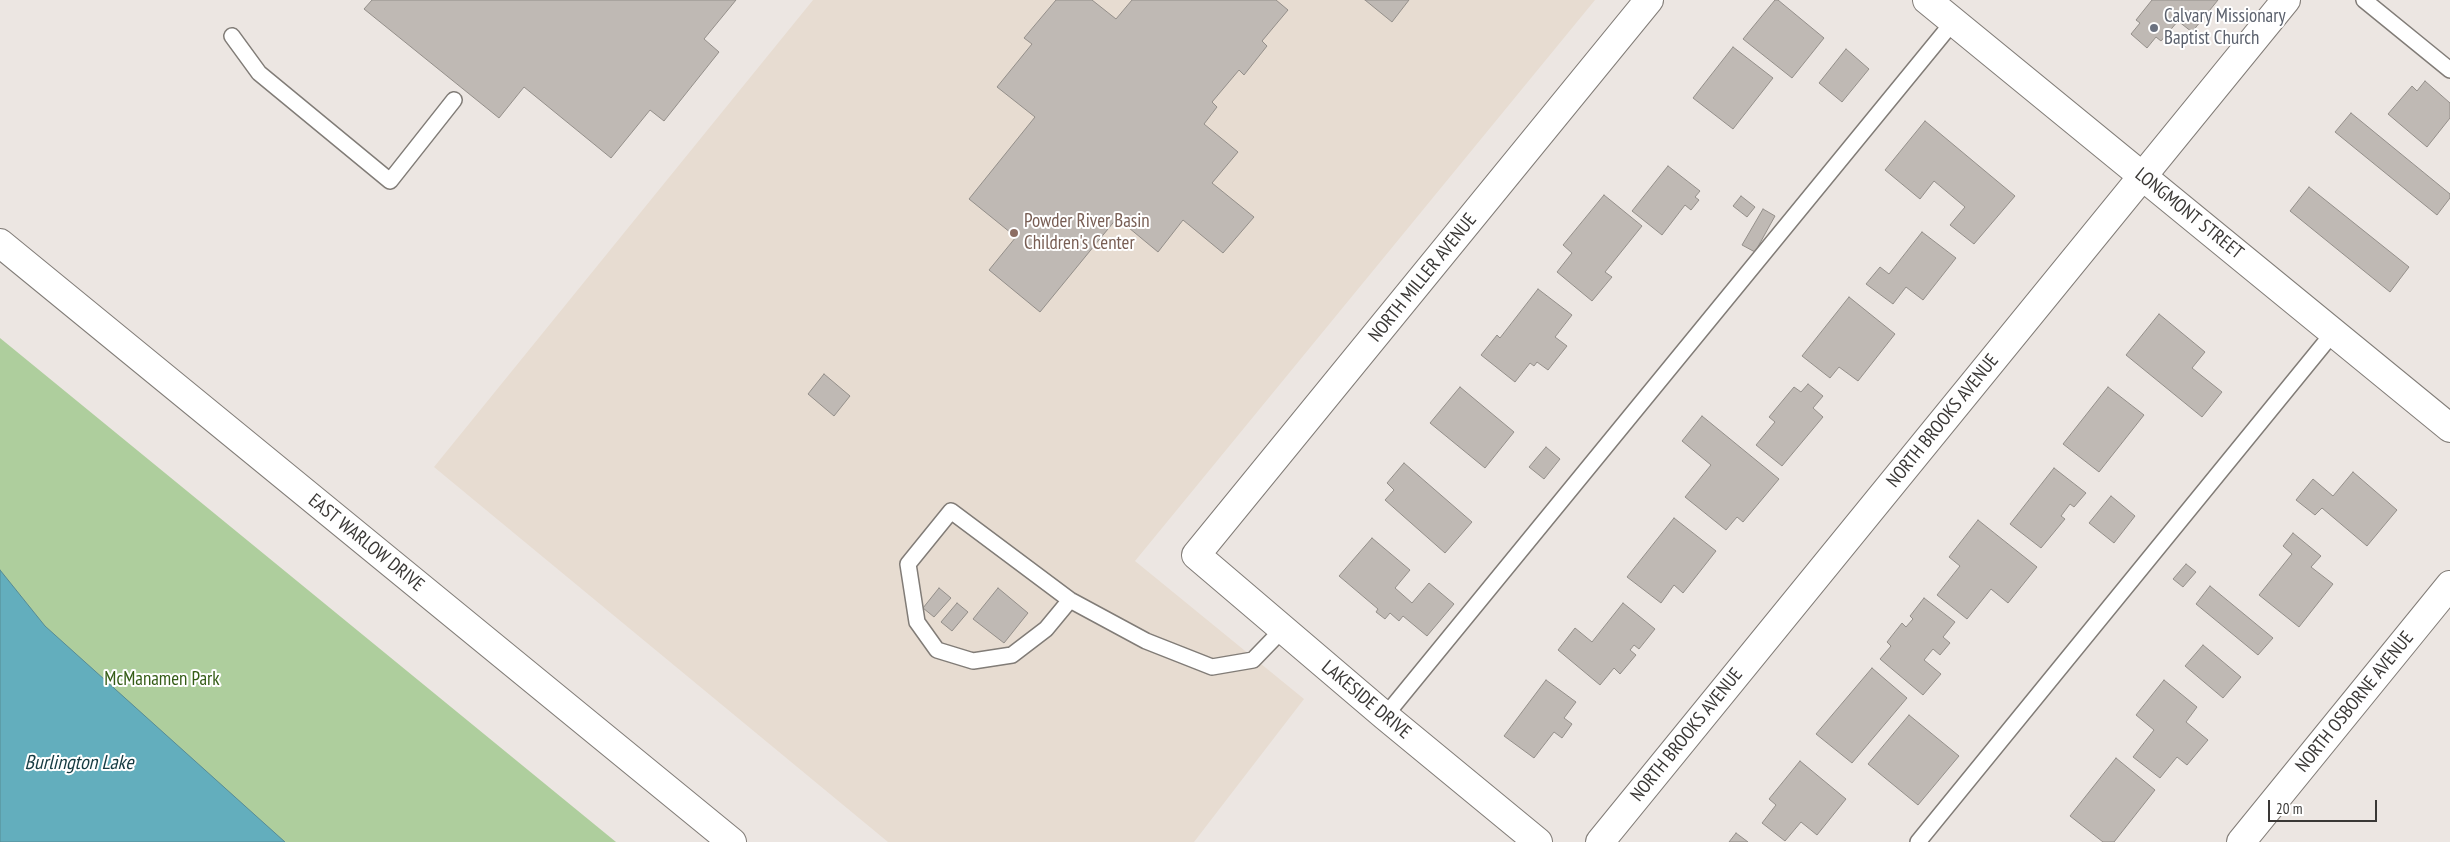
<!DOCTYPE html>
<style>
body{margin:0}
#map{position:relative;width:2450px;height:842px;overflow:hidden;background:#ece6e2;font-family:"PT Sans Narrow",sans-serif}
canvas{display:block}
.scale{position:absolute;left:2268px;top:800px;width:109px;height:22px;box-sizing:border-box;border:2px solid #3a3836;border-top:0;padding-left:6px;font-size:15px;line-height:18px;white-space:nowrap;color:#3a3836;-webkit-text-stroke:4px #fff;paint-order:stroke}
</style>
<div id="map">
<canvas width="2450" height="842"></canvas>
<div class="scale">20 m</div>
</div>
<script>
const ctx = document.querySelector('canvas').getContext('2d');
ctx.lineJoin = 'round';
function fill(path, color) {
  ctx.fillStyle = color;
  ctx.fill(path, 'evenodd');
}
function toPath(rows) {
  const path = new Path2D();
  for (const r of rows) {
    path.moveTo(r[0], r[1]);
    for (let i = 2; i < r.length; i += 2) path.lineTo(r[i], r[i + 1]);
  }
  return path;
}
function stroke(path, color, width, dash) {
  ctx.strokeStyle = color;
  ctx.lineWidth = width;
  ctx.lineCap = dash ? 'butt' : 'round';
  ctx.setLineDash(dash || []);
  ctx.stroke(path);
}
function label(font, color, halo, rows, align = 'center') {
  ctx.font = font + ' "PT Sans Narrow",sans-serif';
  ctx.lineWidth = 4;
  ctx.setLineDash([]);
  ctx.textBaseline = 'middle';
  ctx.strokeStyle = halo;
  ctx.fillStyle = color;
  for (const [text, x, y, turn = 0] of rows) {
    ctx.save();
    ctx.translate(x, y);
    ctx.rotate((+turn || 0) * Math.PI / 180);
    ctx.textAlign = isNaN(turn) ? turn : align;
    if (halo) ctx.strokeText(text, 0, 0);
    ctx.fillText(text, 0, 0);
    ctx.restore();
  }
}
const built = toPath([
 [813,0,1595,0,1135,561,1304,699,1194,842,888,842,434,467]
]);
const green = toPath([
 [0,338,616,842,0,842]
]);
const water = toPath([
 [0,570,45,626,285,842,0,842,0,570]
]);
const building = toPath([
 [372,0,736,0,704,39,719,52,664,121,650,110,611,158,524,87,499,118,364,9,372,0],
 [1056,0,1092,0,1116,19,1132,0,1276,0,1288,10,1262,41,1267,46,1244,75,1239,70,1212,102,1217,107,1204,124,1238,152,1212,183,1254,217,1223,253,1183,220,1158,252,1117,218,1040,312,989,270,1016,237,969,199,1035,117,997,87,1032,44,1024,38,1056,0],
 [1365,0,1409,0,1392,22,1365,0],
 [1775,0,1778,0,1824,38,1792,78,1743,39,1775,0],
 [2152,0,2218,0,2192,32,2178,21,2161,41,2156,37,2147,48,2131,34,2140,23,2136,20,2152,0],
 [1733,47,1773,78,1733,129,1693,98,1733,47],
 [1846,49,1869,69,1842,102,1819,83,1846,49],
 [2425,81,2450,103,2450,118,2427,147,2388,114,2412,86,2417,91,2425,81],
 [2351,113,2450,194,2450,198,2437,215,2335,132,2351,113],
 [1925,121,2015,196,1974,244,1950,225,1965,207,1934,181,1920,199,1885,170,1925,121],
 [1668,166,1700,191,1695,197,1699,200,1691,210,1685,205,1662,235,1632,211,1668,166],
 [2309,187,2409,267,2390,292,2290,211,2309,187],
 [1604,195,1642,226,1605,272,1612,277,1592,301,1557,272,1572,253,1563,245,1604,195],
 [1741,196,1755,207,1747,217,1733,206,1741,196],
 [1763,209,1775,216,1755,252,1742,245,1763,209],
 [1922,232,1956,258,1923,300,1906,287,1893,304,1866,284,1880,267,1889,274,1922,232],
 [1538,289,1572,315,1555,337,1567,346,1548,370,1537,362,1534,366,1530,363,1515,382,1481,355,1497,335,1500,338,1538,289],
 [1849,297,1895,334,1858,381,1839,367,1830,378,1802,356,1849,297],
 [2159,314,2205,352,2192,368,2222,392,2202,417,2126,355,2159,314],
 [824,374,850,396,834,416,808,394,824,374],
 [1808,384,1823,396,1813,408,1823,417,1782,466,1756,445,1775,422,1769,417,1794,387,1801,392,1808,384],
 [1460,387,1514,432,1485,468,1430,423,1460,387],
 [2108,387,2144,415,2099,472,2063,444,2108,387],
 [1702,416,1779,479,1743,522,1737,517,1726,530,1685,497,1711,465,1682,441,1702,416],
 [1546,447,1560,459,1544,479,1529,467,1546,447],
 [1404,463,1472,522,1445,553,1385,500,1394,490,1387,483,1404,463],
 [2054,468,2086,493,2074,507,2070,504,2061,516,2065,519,2041,548,2010,524,2054,468],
 [2353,472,2397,510,2367,546,2322,508,2315,515,2296,500,2313,479,2333,496,2353,472],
 [2111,496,2135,516,2114,543,2089,523,2111,496],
 [1674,518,1716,551,1683,593,1674,585,1661,603,1627,577,1674,518],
 [1978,520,2037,567,2008,603,1991,589,1967,619,1937,595,1960,566,1949,557,1978,520],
 [2293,533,2321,556,2311,567,2333,584,2299,627,2259,595,2292,554,2283,546,2293,533],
 [1372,538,1410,570,1395,588,1412,603,1429,583,1454,604,1427,636,1403,616,1399,621,1390,613,1385,619,1376,612,1378,609,1339,576,1372,538],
 [2186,564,2196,572,2183,587,2173,579,2186,564],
 [2210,586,2273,638,2258,655,2196,604,2210,586],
 [939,588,951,598,934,617,923,608,939,588],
 [998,588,1028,613,1004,643,973,619,998,588],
 [1924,598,1955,622,1943,637,1950,643,1940,655,1933,649,1924,660,1941,674,1923,695,1880,659,1891,646,1887,642,1902,623,1906,627,1913,619,1910,616,1924,598],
 [957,603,968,612,952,631,941,622,957,603],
 [1623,603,1655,629,1639,649,1634,645,1630,650,1636,655,1620,674,1614,668,1600,685,1558,650,1575,628,1592,642,1623,603],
 [2203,645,2241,677,2223,698,2185,666,2203,645],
 [1872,668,1907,698,1852,763,1816,734,1872,668],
 [1546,680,1576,702,1564,718,1572,724,1562,738,1554,732,1534,758,1504,736,1546,680],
 [2164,680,2197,707,2186,722,2208,740,2187,765,2177,757,2160,778,2133,757,2154,730,2136,715,2164,680],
 [1909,715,1959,756,1918,805,1868,764,1909,715],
 [2116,758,2155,790,2114,842,2103,842,2070,816,2116,758],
 [1800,761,1846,799,1817,835,1801,822,1785,841,1762,823,1776,805,1769,799,1800,761],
 [1736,833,1748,842,1729,842,1736,833]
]);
const service = toPath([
 [2364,0,2450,70],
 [232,36,259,73,390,181,454,100],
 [1070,600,1046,629,1012,655,973,661,937,650,917,622,908,564,951,511,1070,600,1146,641,1212,667,1253,660,1282,630],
 [1385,716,1953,22],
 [1918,842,2333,333]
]);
const minor = toPath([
 [1927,0,2450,428],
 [1538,842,1385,716,1196,555,1649,0],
 [2241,842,2450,585]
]);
const tertiary = toPath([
 [0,243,732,842],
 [1600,842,2286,0]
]);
const markers = [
 [2154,28,5,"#6b7280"],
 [1014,233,5,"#8d6e63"]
];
const worshipNames = [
 ["Calvary Missionary",2164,17],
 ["Baptist Church",2164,39]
];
const streetNames = [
 ["LONGMONT STREET",2189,214,39],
 ["NORTH MILLER AVENUE",1423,278,-51],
 ["NORTH BROOKS AVENUE",1943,421,-51],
 ["EAST WARLOW DRIVE",366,543,39],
 ["LAKESIDE DRIVE",1366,700,40],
 ["NORTH OSBORNE AVENUE",2355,702,-51],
 ["NORTH BROOKS AVENUE",1687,735,-51]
];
const educationNames = [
 ["Powder River Basin",1024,222],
 ["Children's Center",1024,244]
];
const parkNames = [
 ["McManamen Park",162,680]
];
const waterNames = [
 ["Burlington Lake",79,763]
];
fill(built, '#e7dcd1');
fill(green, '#aece9d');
fill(water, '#63aebd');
stroke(water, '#578b94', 1);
fill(building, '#bfb9b4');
stroke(building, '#948f8a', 1);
stroke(service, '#817c77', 18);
stroke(minor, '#817c77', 30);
stroke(tertiary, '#817c77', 30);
stroke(service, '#fff', 15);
stroke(minor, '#fff', 28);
stroke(tertiary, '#fff', 28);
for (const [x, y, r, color] of markers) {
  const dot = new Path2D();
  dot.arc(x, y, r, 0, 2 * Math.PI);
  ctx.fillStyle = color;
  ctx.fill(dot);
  stroke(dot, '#fff', 2);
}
label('19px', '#5b616d', '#fff', worshipNames, 'left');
label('19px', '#3a3836', '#fff', streetNames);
label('19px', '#785e54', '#fff', educationNames, 'left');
label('19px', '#345c16', '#fff', parkNames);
label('italic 20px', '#163b42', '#fff', waterNames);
</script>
